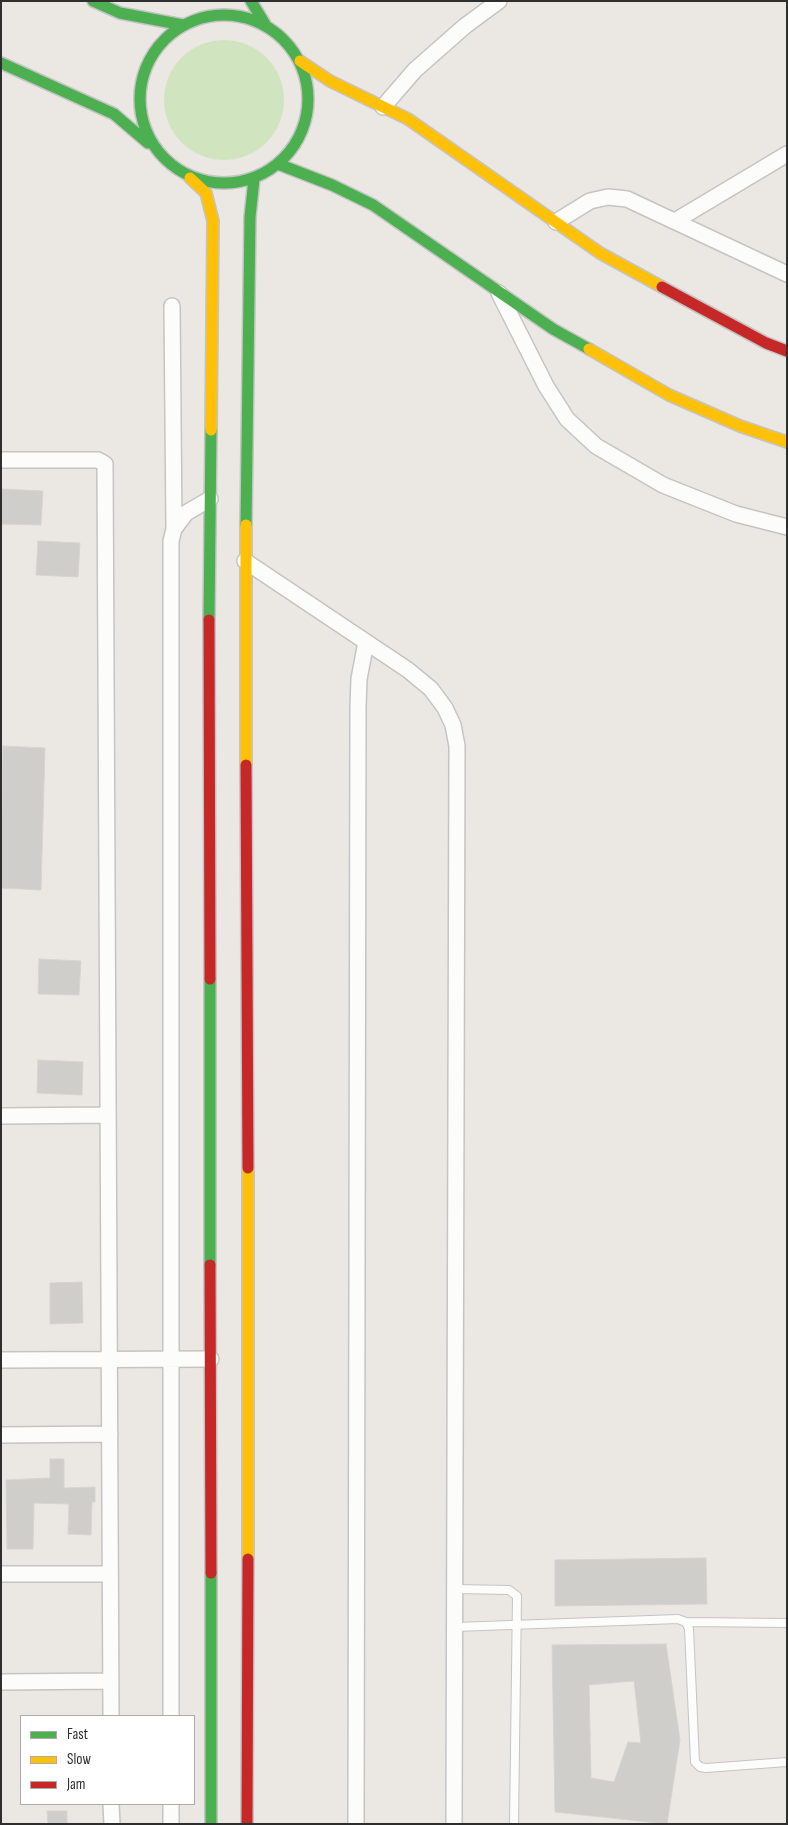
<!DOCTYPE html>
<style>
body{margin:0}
#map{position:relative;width:788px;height:1825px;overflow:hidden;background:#ebe8e4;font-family:"Sofia Sans Condensed",sans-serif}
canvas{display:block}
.frame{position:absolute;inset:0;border:2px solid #2e2e2e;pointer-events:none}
.legend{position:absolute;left:20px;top:1715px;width:175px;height:90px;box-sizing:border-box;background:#fff;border:1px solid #ababab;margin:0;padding:6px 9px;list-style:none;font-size:15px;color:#2e2e2e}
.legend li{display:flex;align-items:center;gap:10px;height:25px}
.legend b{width:25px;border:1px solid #ababab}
</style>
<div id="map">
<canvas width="788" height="1825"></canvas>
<div class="frame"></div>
<ul class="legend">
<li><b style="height:6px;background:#4caf50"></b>Fast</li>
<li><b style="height:6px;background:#ffc107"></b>Slow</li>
<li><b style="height:6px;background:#c62828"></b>Jam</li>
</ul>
</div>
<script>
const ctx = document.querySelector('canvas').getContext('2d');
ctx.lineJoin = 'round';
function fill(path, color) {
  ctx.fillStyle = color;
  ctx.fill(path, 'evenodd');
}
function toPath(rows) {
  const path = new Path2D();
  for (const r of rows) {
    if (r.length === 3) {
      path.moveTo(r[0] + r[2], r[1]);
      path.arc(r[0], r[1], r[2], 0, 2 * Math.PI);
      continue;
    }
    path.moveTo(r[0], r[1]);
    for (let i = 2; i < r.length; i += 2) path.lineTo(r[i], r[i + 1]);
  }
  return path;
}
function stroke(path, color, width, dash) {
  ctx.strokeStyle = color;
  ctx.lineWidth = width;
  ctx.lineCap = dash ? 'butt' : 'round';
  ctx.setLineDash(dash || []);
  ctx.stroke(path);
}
const green = toPath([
 [224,100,60]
]);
const building = toPath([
 [1,489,43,491,41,525,1,524,1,489],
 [38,541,80,543,78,577,36,575,38,541],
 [3,746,45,748,41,890,1,888,3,746],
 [39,959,81,961,79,995,38,994,39,959],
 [38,1060,83,1062,82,1095,37,1093,38,1060],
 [82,1282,83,1323,50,1324,50,1283,82,1282],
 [50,1459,64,1459,64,1488,95,1487,95,1502,92,1502,91,1535,68,1534,69,1504,34,1503,33,1549,7,1549,6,1480,50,1478,50,1459],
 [706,1558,707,1604,555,1606,555,1560,706,1558],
 [666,1644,680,1740,667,1824,555,1812,552,1645,666,1644],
 [634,1681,641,1743,628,1742,614,1782,591,1778,589,1685,634,1681],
 [47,1811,67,1811,67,1824,48,1824,47,1811]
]);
const lane = toPath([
 [455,1589,509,1590,517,1596,514,1824],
 [686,1622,787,1623],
 [455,1627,678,1619,686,1622,689,1629,695,1762,700,1767,706,1768,787,1762]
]);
const street = toPath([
 [383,107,415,70,465,26,499,1],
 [675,221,787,154],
 [556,222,590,201,608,197,627,199,787,274],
 [499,293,546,386,567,419,596,446,663,485,736,514,787,527],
 [172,306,174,529],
 [1,460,98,460,105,464,111,1716],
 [245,561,408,670,431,689,445,708,453,725,457,746,454,1824],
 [1,1116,108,1115],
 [1,1360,211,1359],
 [1,1435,110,1434],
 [1,1574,110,1574],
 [1,1682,111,1681],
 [171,1716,171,541,174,529,186,513,210,499],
 [111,1804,112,1824],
 [171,1824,171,1804],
 [356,1824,358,707,359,679,366,642]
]);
const fast = toPath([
 [93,1,120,13,183,25],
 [251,1,265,24],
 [224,99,84],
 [1,63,114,114,148,143],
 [278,164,332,185,373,205,553,329,589,349],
 [246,525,250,217,254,179],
 [209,620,211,430],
 [210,979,210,1265],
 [211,1573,211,1824]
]);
const slow = toPath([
 [300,61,330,81,408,119,600,253,662,287],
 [190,178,206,193,213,221,211,430],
 [589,349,669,395,740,426,787,442],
 [246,525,246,765],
 [248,1168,248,1559]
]);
const jam = toPath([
 [662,287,766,343,787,351],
 [209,620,210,979],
 [246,765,248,1168],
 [210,1265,211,1573],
 [247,1824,248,1559]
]);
fill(green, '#d0e5bf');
fill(building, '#d0cecb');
stroke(building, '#d6d4d0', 1);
stroke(lane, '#c5c4c4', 10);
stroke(street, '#c5c4c4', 18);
stroke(fast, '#c5c4c4', 14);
stroke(slow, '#c5c4c4', 14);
stroke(jam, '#c5c4c4', 14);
stroke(lane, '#fcfcfb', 8);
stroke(street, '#fcfcfb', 15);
stroke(fast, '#4caf50', 11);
stroke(slow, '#ffc107', 11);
stroke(jam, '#c62828', 11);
</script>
